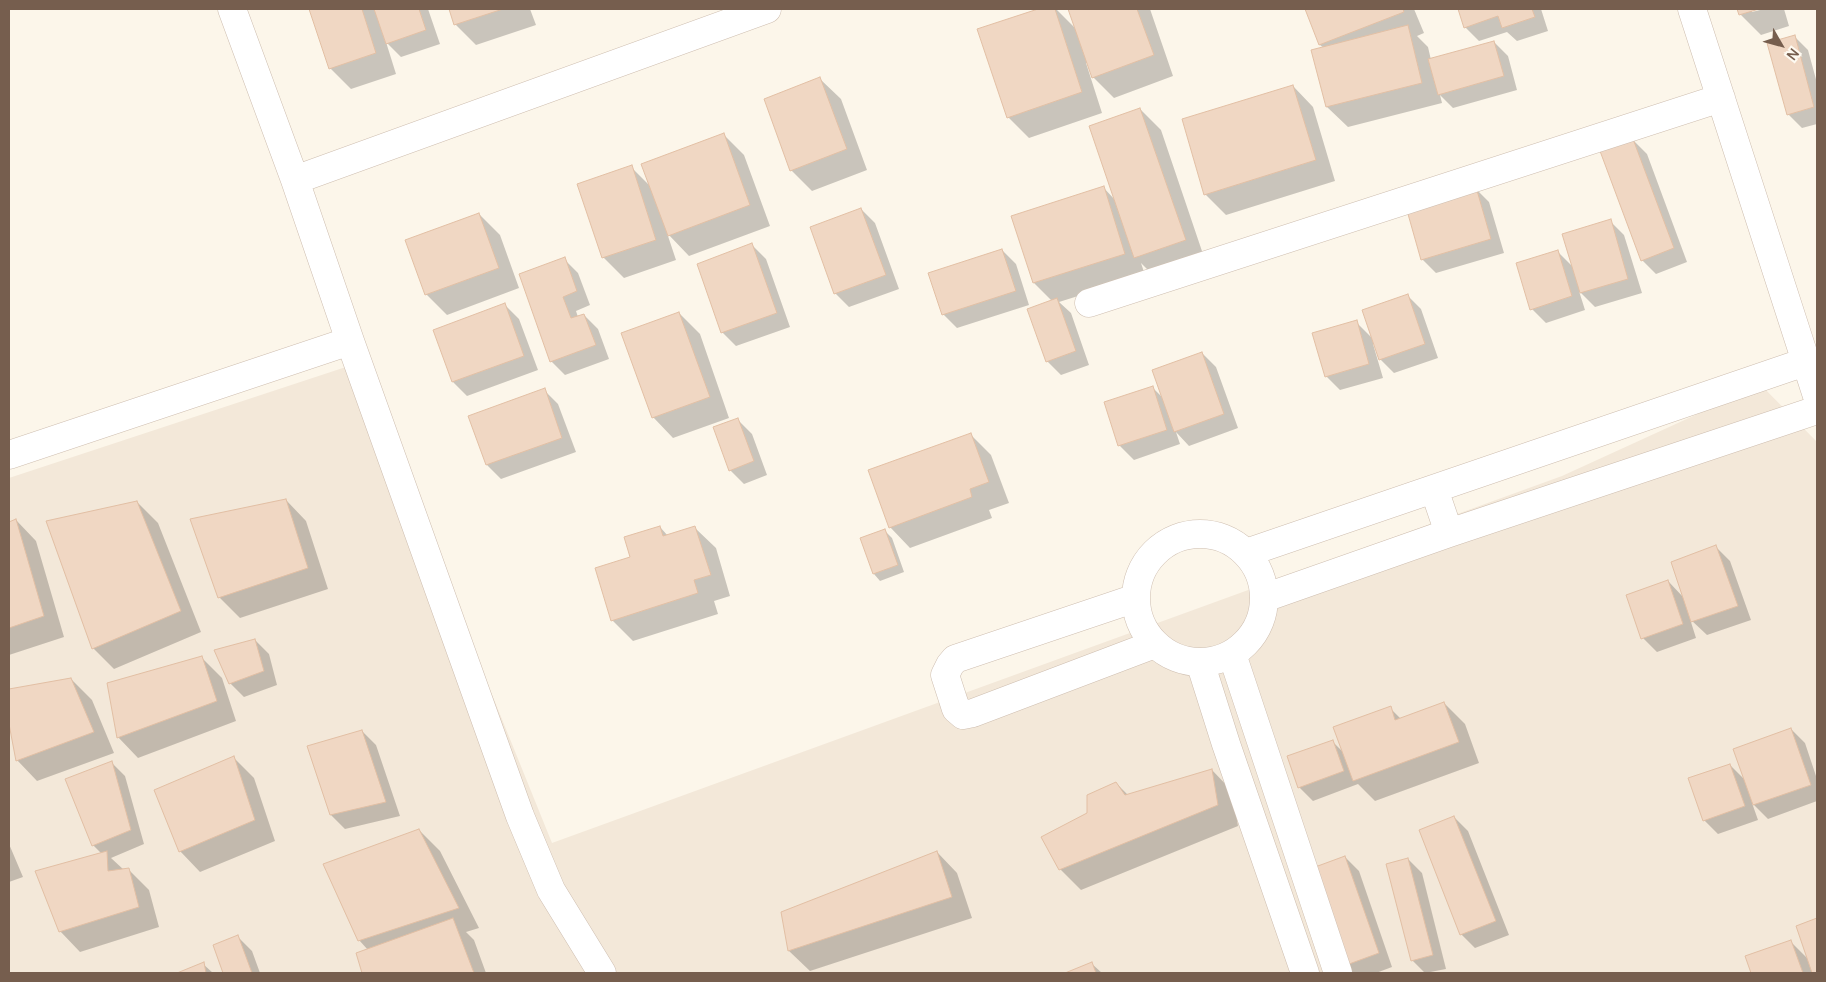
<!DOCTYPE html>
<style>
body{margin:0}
#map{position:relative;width:1826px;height:982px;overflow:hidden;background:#fcf6ea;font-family:Manrope,sans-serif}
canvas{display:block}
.frame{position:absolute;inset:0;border:10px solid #765e4e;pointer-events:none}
.north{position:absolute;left:1756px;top:20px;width:50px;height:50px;-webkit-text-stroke:4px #fefaf1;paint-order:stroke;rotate:128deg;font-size:14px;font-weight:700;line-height:20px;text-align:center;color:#765e4e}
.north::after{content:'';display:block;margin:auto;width:18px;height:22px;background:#765e4e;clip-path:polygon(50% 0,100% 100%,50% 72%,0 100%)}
</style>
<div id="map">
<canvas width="1826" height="982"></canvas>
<div class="frame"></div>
<div class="north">N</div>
</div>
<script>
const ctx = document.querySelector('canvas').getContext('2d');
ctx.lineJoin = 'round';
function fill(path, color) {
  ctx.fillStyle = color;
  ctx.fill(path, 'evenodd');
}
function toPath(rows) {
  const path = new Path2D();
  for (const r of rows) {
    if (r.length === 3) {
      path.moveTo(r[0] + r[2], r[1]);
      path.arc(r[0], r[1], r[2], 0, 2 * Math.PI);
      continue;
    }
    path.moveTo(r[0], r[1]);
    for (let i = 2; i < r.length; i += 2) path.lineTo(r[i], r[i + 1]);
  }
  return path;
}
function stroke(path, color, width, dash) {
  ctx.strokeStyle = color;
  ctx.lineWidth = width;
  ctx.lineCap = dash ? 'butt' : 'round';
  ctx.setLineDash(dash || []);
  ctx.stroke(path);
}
const residential = toPath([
 [358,363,552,843,1562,476,1761,385,1817,442,1817,973,9,973,9,478]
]);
const shadow = toPath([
 [311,9,428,9,440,44,401,57,386,42,396,74,351,89,330,68],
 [450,9,530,9,536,25,476,45,455,24],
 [1041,9,1056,9,1076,29,1069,9,1150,9,1173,76,1114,98,1093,77,1088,62,1086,63,1102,113,1029,138,1008,117,979,30],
 [1306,9,1414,9,1424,33,1417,36,1428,47,1431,60,1494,42,1508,56,1517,90,1453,108,1440,95,1442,103,1348,127,1327,107,1324,48,1320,45],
 [1459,9,1541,9,1548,31,1517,41,1507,32,1479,41,1465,27],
 [1738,9,1755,9,1752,10,1752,12,1764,9,1784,9,1789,26,1761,35,1740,14],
 [1794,36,1808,50,1817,83,1817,124,1802,128,1788,114],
 [820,79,841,99,867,170,812,191,791,170],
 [1293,86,1313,107,1335,181,1226,215,1205,194],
 [1140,109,1161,130,1205,260,1156,278,1141,263,1145,275,1059,302,1071,313,1089,365,1061,375,1047,361,1052,301,1034,283,1103,187,1115,200],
 [723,134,744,155,770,226,689,256,667,233,676,260,624,278,603,257,631,167,650,186],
 [1633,140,1647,154,1687,262,1656,274,1642,260],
 [1475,188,1489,202,1504,253,1436,273,1422,259],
 [861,209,875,223,899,289,849,307,835,293],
 [479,214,500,235,519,288,447,315,426,294],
 [1610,221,1624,235,1642,293,1595,307,1579,291,1585,310,1546,323,1532,309,1557,251,1574,268],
 [752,245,766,259,790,327,736,346,722,332],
 [1002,250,1016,264,1029,305,957,328,943,314],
 [564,259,578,273,590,305,576,311,578,317,584,315,598,329,609,359,565,375,551,361],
 [1407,295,1421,309,1438,358,1394,373,1380,359,1375,344,1373,344,1383,378,1340,390,1326,376,1356,322,1373,339],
 [505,305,519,319,538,370,467,396,453,382,435,331],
 [679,313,700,334,729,418,673,438,653,417],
 [1202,353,1216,367,1238,428,1189,446,1176,432,1180,444,1134,460,1120,446,1106,403,1153,388,1164,399],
 [544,390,558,404,576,452,501,479,487,465,470,416],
 [738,420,752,434,767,475,744,484,730,470],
 [971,435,991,455,1009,503,989,510,992,518,910,548,890,527],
 [286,500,306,521,328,589,240,618,219,597],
 [137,502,158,523,201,632,114,669,93,648],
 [16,520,36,541,64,637,9,655,9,523],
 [660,527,668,536,695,528,716,548,730,596,714,601,718,614,633,641,612,620,631,558],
 [885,531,892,538,904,572,880,581,874,574],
 [1716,547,1730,561,1751,620,1707,635,1690,619,1696,638,1657,652,1643,638,1668,581,1684,598],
 [255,640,269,654,277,685,244,697,230,683],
 [201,657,222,678,236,721,138,758,118,737],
 [71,679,92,700,114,753,37,781,17,760,9,717,9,690],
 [1444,703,1465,724,1479,763,1375,801,1358,784,1313,801,1299,787,1332,741,1344,753,1390,708,1401,719],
 [1791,729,1805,743,1817,779,1817,801,1768,819,1752,803,1758,820,1718,834,1704,820,1730,765,1746,781],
 [362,731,376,745,400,816,345,829,331,815,308,747],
 [234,758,254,778,275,841,200,872,180,851],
 [111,762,125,776,144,844,111,858,124,870,128,869,149,890,159,927,80,952,60,931,102,854,93,845],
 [1212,770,1232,791,1238,826,1081,890,1060,869,1088,814,1116,783,1128,795],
 [1454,817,1468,831,1509,935,1475,948,1461,934],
 [419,830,440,851,479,928,466,932,474,940,486,973,364,973,357,954,368,950,359,940],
 [9,844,23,877,9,882],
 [937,852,957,873,972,918,810,971,789,951],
 [1345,857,1359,871,1392,967,1376,973,1349,973],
 [1408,859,1422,873,1446,969,1425,973,1412,960],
 [1817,919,1817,973,1752,973,1746,957,1791,942,1809,960,1797,926],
 [238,937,252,951,260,973,224,973,215,945],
 [203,964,213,973,180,973],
 [1092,964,1102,973,1067,973]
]);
const building = toPath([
 [309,9,362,9,376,53,329,69,309,9],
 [374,9,419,9,426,30,386,44,374,9],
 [449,9,503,9,454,25,449,9],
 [1038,9,1055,9,1082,92,1007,118,977,29,1038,9],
 [1068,9,1137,9,1154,55,1092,78,1068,9],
 [1305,9,1403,9,1404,12,1319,45,1305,9],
 [1458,9,1532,9,1535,17,1502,28,1498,16,1464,28,1458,9],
 [1737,9,1759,9,1739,15,1737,9],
 [1408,25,1422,83,1326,107,1311,50,1408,25],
 [1795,35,1814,107,1787,115,1767,43,1795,35],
 [1494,41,1504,76,1438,95,1428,59,1494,41],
 [820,77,847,149,790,171,764,99,820,77],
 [1293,85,1316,160,1204,195,1182,119,1293,85],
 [1140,108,1186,240,1134,258,1089,126,1140,108],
 [724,133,750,205,668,236,641,164,724,133],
 [1633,139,1674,248,1641,261,1600,151,1633,139],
 [632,165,656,240,602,258,577,184,632,165],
 [1104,186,1125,254,1033,283,1011,216,1104,186],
 [1476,187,1491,239,1421,260,1406,207,1476,187],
 [861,208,886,275,834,294,810,227,861,208],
 [479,213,499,268,425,295,405,240,479,213],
 [1611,219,1628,279,1580,293,1562,234,1611,219],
 [752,243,777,313,721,333,697,264,752,243],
 [1002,249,1016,291,942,315,928,273,1002,249],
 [1558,250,1572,296,1530,310,1516,263,1558,250],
 [565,257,577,291,563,297,571,318,584,314,596,345,550,362,519,274,565,257],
 [1408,294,1425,344,1379,360,1362,310,1408,294],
 [1057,298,1076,351,1046,362,1027,309,1057,298],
 [505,303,524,356,452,382,433,330,505,303],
 [679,312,710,397,652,418,621,333,679,312],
 [1357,320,1369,364,1325,377,1312,333,1357,320],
 [1202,352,1224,414,1174,432,1152,370,1202,352],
 [1153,386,1167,430,1118,446,1104,402,1153,386],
 [545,388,562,438,486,465,468,416,545,388],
 [738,418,754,461,729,471,713,427,738,418],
 [971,433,989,482,970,489,972,497,889,528,868,470,971,433],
 [286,499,308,568,218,598,190,519,286,499],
 [137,501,181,611,92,649,46,521,137,501],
 [16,519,44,616,9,628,9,522,16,519],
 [660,526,663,536,695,526,711,575,694,580,698,593,611,621,595,568,630,557,624,537,660,526],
 [885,529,898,565,873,574,860,538,885,529],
 [1716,545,1738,606,1691,622,1671,562,1716,545],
 [1668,580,1683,624,1641,639,1626,595,1668,580],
 [255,639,264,671,229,684,214,650,255,639],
 [202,656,217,701,117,738,107,683,202,656],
 [71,678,94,732,16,761,9,724,9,689,71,678],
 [1444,702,1459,742,1353,781,1333,727,1391,706,1395,720,1444,702],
 [1791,728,1811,785,1753,805,1733,749,1791,728],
 [362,730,386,802,330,815,307,746,362,730],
 [1333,740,1344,771,1298,788,1287,756,1333,740],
 [234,756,255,820,179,852,154,790,234,756],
 [112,761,131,830,92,846,65,779,112,761],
 [1730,764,1745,806,1703,821,1688,778,1730,764],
 [1212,769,1218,805,1059,870,1041,837,1087,813,1087,795,1116,782,1125,795,1212,769],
 [1454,816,1496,921,1460,935,1419,830,1454,816],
 [419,829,459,908,358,941,323,864,419,829],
 [107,851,108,871,129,868,139,907,59,932,35,871,107,851],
 [937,851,952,897,788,951,781,912,937,851],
 [1345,856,1379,953,1341,967,1307,870,1345,856],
 [1408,858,1433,955,1411,961,1386,864,1408,858],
 [453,918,474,973,362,973,356,953,453,918],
 [1817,918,1817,973,1812,973,1796,926,1817,918],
 [238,935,252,973,223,973,213,945,238,935],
 [1791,940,1803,973,1751,973,1745,956,1791,940],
 [204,962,206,973,177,973,204,962],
 [1092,962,1096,973,1065,973,1092,962]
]);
const minor = toPath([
 [232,9,295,180,350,341,520,816,551,890,602,973],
 [1692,9,1817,396],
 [295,180,767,9],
 [1089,303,1721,98],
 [9,455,350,341],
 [1434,489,1449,533],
 [1200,598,64],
 [1246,553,1805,362],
 [1136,598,955,659,950,665,945,675,956,709,963,715,973,713,1155,644],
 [1264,598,1449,533,1817,410],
 [1232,654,1338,973],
 [1200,662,1226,744,1305,973]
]);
fill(residential, '#f3e8d9');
fill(shadow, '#0003');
fill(building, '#f0d7c3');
stroke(building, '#e2bfa4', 1);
stroke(minor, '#cebeb0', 29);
stroke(minor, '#fff', 28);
</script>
